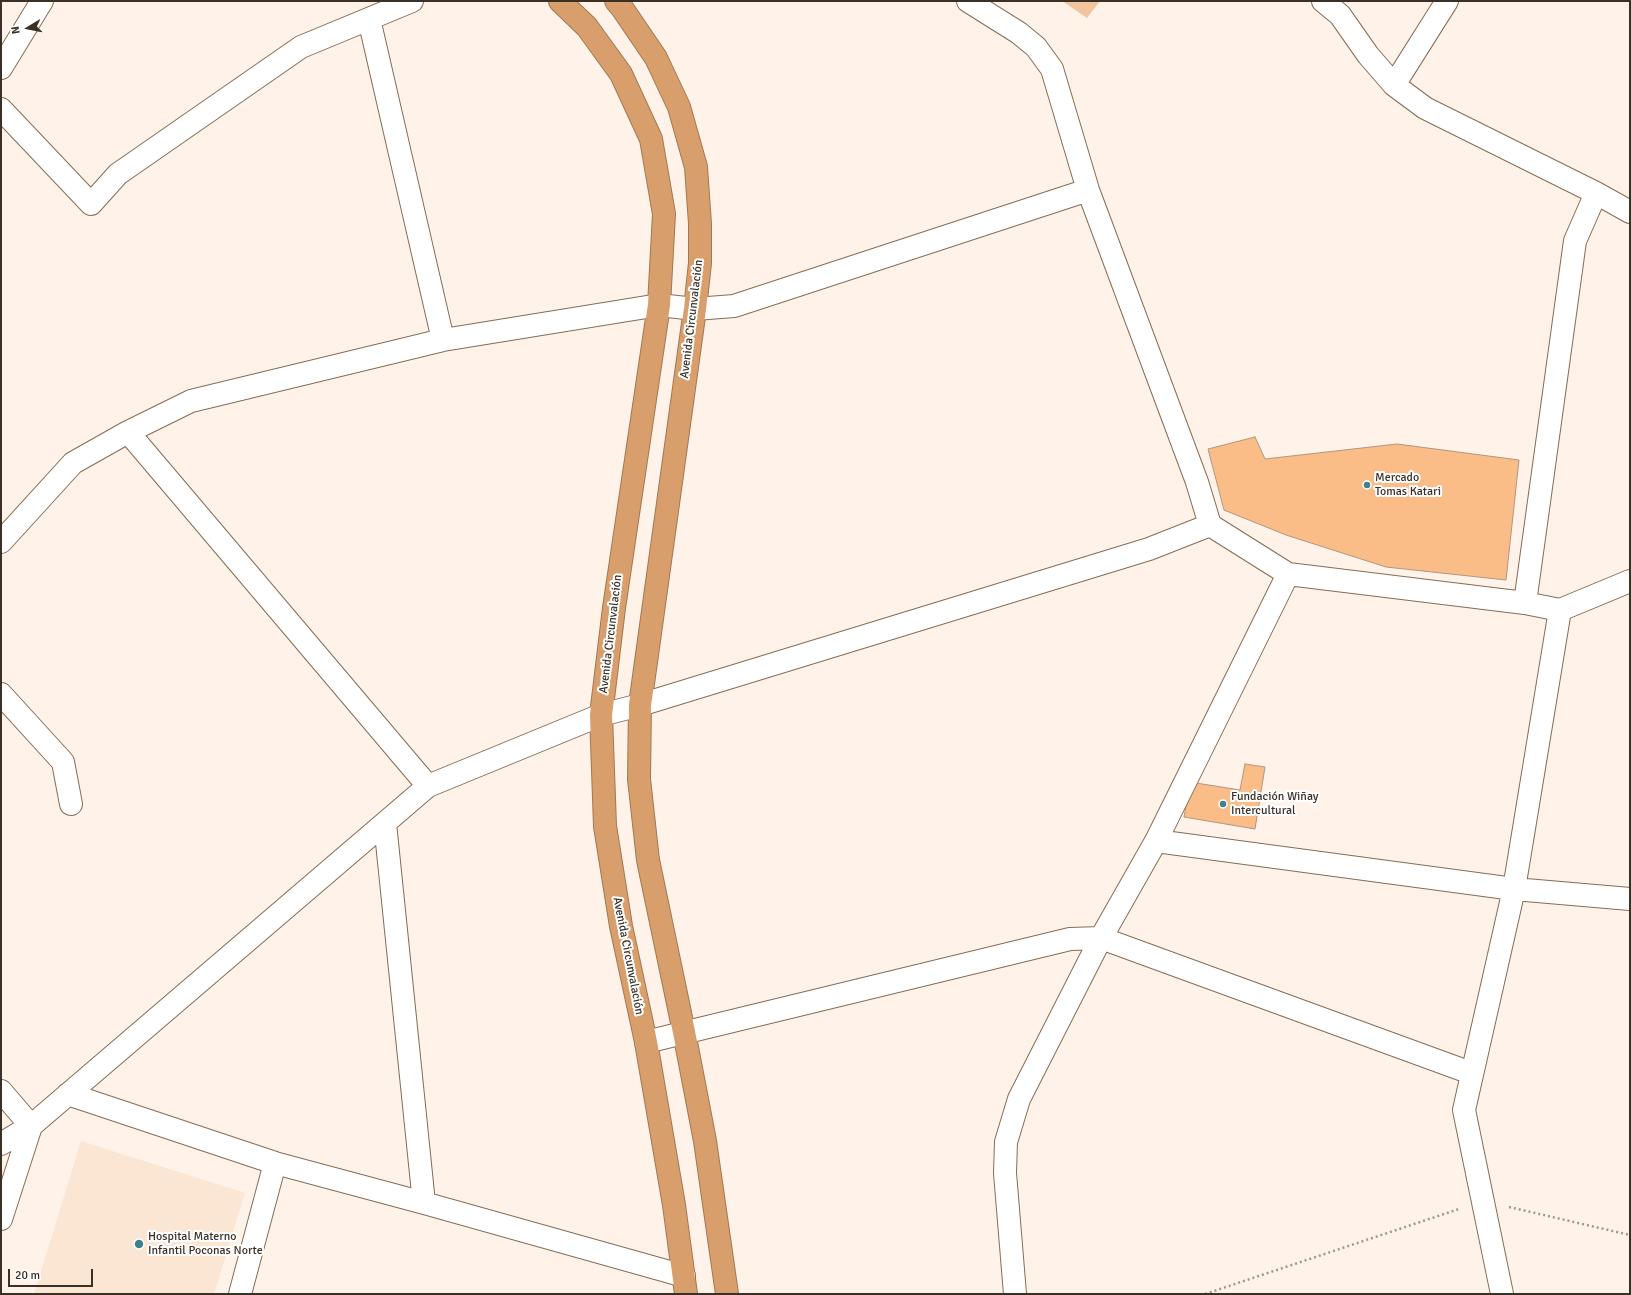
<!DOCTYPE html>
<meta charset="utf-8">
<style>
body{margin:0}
#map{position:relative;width:1631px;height:1295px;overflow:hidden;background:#fff3e9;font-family:Signika,sans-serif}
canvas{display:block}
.frame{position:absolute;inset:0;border:2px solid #3b3026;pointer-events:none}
.north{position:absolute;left:8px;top:8px;width:40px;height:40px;-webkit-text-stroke:3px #fff;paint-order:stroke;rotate:260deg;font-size:11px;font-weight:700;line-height:16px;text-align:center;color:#3b3026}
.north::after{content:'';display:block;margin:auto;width:14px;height:18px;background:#3b3026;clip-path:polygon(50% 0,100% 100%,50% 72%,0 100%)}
.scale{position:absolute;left:8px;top:1269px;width:85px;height:18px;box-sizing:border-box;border:2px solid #3b3026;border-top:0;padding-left:5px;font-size:12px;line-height:14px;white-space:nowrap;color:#3b3026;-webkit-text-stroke:3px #fff;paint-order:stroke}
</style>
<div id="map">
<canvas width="1631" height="1295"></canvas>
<div class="frame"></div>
<div class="north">N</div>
<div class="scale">20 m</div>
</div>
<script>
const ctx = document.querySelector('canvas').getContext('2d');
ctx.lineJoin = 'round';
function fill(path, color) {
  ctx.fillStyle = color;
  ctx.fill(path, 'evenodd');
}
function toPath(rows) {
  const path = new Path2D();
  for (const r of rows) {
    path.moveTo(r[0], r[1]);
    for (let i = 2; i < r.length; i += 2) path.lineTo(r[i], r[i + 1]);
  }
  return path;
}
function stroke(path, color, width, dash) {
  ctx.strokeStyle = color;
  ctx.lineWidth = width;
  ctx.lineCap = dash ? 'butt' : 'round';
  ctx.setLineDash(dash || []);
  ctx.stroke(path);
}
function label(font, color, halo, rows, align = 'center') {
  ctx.font = font + ' Signika,sans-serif';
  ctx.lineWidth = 4;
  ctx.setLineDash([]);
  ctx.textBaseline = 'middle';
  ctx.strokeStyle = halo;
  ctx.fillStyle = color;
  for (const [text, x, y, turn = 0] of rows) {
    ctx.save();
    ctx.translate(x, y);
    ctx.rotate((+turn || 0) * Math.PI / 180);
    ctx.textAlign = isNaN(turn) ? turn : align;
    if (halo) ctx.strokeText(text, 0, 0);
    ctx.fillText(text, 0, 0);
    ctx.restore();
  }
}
const built = toPath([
 [81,1141,245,1193,214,1294,34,1294]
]);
const green = toPath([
 [1062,1,1100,1,1087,18]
]);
const building = toPath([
 [1255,437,1265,459,1397,444,1519,460,1506,580,1386,567,1286,535,1224,510,1208,449,1255,437],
 [1245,764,1265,767,1255,829,1184,817,1190,782,1240,790,1245,764]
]);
const path = toPath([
 [1509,1207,1630,1235],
 [1205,1294,1459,1209]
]);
const minor = toPath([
 [968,1,1019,33,1036,47,1052,69,1088,190,1197,482,1210,525],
 [1323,1,1340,15,1368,55,1394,85,1425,108,1596,193,1630,212],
 [369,19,443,340],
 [1,68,42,1],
 [1394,85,1447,1],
 [1,109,91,204,118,174,301,47,412,1],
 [128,432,428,786],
 [1,542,73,463,128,432,191,401,443,340,659,305,695,309,734,306,1088,190],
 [1525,603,1575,241,1596,193],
 [1,694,63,762,71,804],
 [385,823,424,1203],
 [1156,841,1514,889,1630,899],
 [646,1042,1070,939,1101,938,1471,1073],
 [1,1091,31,1126,1,1219],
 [68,1094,275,1163],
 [1,1144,31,1126,428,786,601,715,640,705,1149,549,1210,525,1288,574,1525,603,1560,610,1630,581],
 [240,1294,275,1163,424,1203,684,1276],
 [1015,1294,1005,1173,1006,1142,1019,1099,1101,938,1156,841,1288,574],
 [1502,1294,1464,1110,1514,889,1560,610]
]);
const highway = toPath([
 [560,1,587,27,621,74,651,139,664,214,659,305,614,608,601,715,605,826,621,926,646,1042,674,1205,686,1294],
 [616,1,622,8,656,58,679,107,696,167,700,224,700,263,695,309,640,705,639,779,648,860,684,1032,705,1141,727,1294]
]);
const markers = [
 [1367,485,4,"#3d838f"],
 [1223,804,4,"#3d838f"],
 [139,1244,5,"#3d838f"]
];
const streetNames = [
 ["Avenida Circunvalación",692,319,-83],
 ["Avenida Circunvalación",611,634,-83],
 ["Avenida Circunvalación",628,956,79]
];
const poiNames = [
 ["Mercado",1375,478],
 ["Tomas Katari",1375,492],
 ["Fundación Wiñay",1231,797],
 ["Intercultural",1231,811],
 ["Hospital Materno",148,1237],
 ["Infantil Poconas Norte",148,1251]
];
fill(built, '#fbe5d3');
fill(green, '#f3c49d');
fill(building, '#fbbd87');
stroke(building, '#b1957e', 1);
stroke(minor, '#866c55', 24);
stroke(highway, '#a17854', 24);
stroke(path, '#a1968c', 2.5, [2, 3]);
stroke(minor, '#fff', 22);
stroke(highway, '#d89f6d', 22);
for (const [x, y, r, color] of markers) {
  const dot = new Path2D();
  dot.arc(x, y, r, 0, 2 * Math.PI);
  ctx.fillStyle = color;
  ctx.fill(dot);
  stroke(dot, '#fff', 1.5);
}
label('12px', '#3b3026', '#fff', streetNames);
label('12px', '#3b3026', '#fff', poiNames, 'left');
</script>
